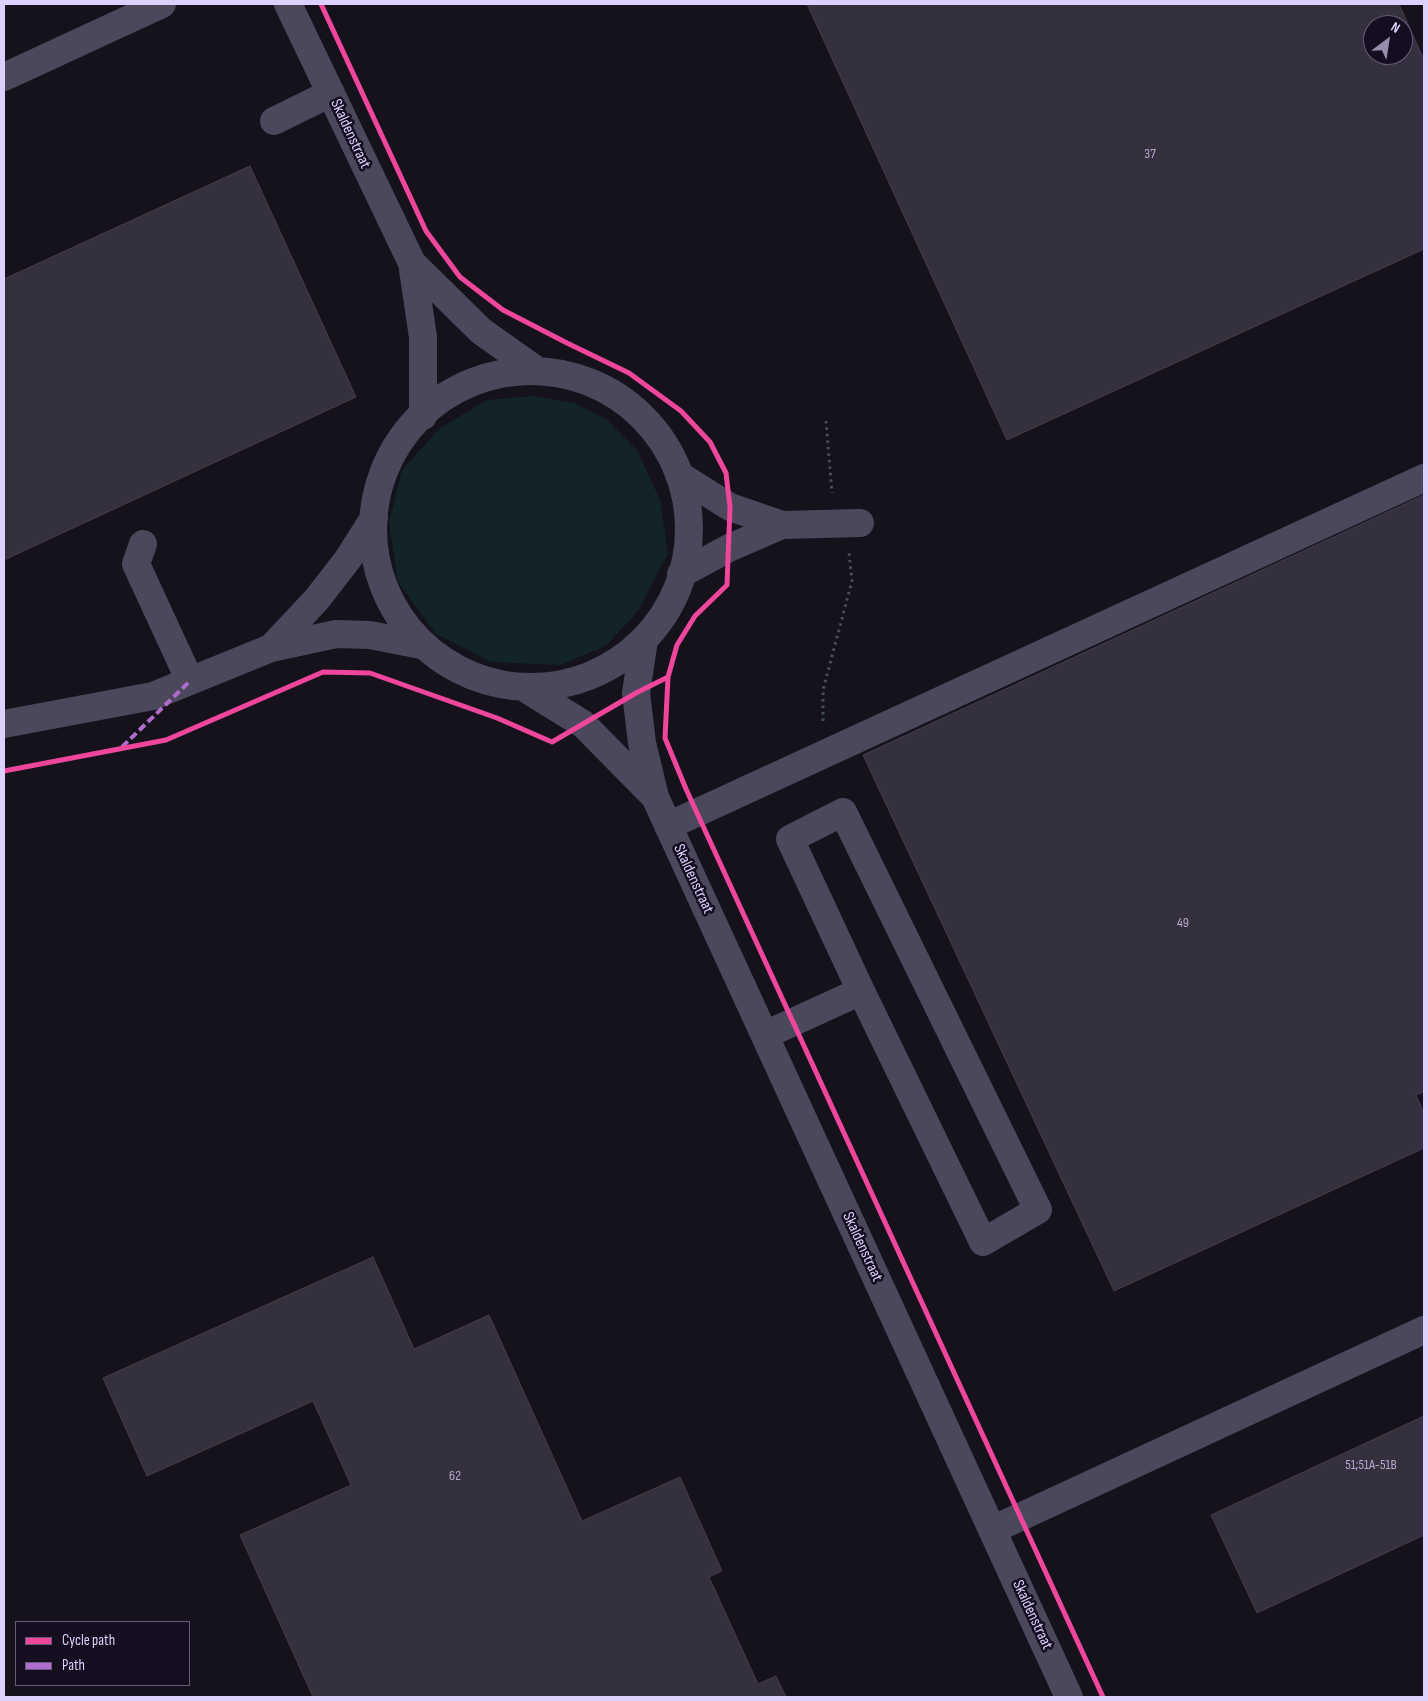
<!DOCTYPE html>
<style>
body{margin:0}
#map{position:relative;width:1428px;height:1701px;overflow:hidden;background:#15121c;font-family:"Sofia Sans Condensed",sans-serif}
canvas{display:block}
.frame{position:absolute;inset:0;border:5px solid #dcd0fc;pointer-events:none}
.legend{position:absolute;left:15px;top:1621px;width:175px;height:65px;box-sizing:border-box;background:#140e20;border:1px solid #645c78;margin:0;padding:6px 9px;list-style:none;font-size:15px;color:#dcd0fc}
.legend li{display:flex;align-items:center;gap:10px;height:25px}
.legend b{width:25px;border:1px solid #645c78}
.north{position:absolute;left:1363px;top:15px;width:50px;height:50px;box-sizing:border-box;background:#140e20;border:1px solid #645c78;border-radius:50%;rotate:31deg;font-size:14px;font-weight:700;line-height:20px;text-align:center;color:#dcd0fc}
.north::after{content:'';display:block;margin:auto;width:18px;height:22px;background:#968eae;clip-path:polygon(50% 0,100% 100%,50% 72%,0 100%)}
</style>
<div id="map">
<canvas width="1428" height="1701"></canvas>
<div class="frame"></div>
<ul class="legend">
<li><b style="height:6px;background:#ed469a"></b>Cycle path</li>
<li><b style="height:6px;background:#b06ccc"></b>Path</li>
</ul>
<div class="north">N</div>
</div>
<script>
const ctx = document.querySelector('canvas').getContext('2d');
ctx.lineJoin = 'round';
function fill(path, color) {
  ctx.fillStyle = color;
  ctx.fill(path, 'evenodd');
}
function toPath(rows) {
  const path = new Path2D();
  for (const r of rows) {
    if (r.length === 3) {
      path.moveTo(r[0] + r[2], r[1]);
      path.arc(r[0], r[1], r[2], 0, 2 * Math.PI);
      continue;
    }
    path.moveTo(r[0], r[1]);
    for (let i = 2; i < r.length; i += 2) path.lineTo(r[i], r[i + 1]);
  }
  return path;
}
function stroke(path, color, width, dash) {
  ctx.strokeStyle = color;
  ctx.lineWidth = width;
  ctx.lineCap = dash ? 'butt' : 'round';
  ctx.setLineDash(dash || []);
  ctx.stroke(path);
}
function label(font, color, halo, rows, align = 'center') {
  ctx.font = font + ' "Sofia Sans Condensed",sans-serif';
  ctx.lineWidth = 5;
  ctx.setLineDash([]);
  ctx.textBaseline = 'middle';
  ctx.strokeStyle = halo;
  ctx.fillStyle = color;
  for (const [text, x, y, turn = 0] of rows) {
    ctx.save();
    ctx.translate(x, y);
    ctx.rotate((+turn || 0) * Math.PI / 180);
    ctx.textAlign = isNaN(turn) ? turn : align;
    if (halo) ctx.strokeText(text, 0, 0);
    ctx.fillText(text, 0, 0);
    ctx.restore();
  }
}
const green = toPath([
 [533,396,574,403,606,419,637,450,660,500,668,553,638,611,606,646,559,665,491,662,435,633,398,582,389,523,402,470,438,430,486,400]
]);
const building = toPath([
 [807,4,1399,4,1424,60,1424,249,1007,440,807,4],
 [1373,25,1403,25,1403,55,1373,55,1373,25],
 [250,166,356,397,4,560,4,279,250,166],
 [1424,495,1424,1092,1416,1095,1424,1113,1424,1148,1114,1291,863,755,1424,495],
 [373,1257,414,1349,489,1315,582,1521,680,1477,722,1571,709,1577,758,1684,776,1676,786,1697,313,1697,240,1535,351,1485,313,1401,147,1476,103,1378,373,1257],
 [1424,1416,1424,1535,1257,1613,1211,1515,1424,1416]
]);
const path = toPath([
 [826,421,832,493],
 [823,721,823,690,852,581,849,553]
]);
const minor = toPath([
 [288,4,412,263,423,337,423,416],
 [4,77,162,4],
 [274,121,331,93],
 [412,263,481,331,536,370],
 [531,529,158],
 [679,475,730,507,782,525,860,523],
 [143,544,136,564,190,681],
 [681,574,729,548,782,525],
 [644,640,636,693,642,743,655,797,1069,1697],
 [271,648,317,599,348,559,374,518],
 [525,688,583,724,654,796],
 [4,724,153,696,271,648,336,634,370,635,421,645],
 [843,812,1038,1210,983,1242,861,991,790,839,843,812],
 [668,826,1424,478],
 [765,1035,861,991],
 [992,1530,1424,1330]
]);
const quiet = toPath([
 [122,747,190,681]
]);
const cycleway = toPath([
 [668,677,665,738,686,789,1103,1697],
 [4,771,166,740,323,672,370,673,497,718,552,742,636,693,668,677,677,645,695,616,727,585,730,507,726,473,710,442,681,411,629,373,567,343,503,310,460,277,426,231,321,4]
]);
const numberNames = [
 ["37",1150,154],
 ["49",1183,923],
 ["51;51A-51B",1371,1465],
 ["62",455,1476]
];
const streetNames = [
 ["Skaldenstraat",350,134,65],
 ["Skaldenstraat",693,879,65],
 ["Skaldenstraat",862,1247,65],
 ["Skaldenstraat",1032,1615,65]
];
fill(green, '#122428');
fill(building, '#35303e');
stroke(building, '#433c4f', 1);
stroke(path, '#474f5d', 3, [2.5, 4]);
stroke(minor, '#4b485c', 28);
stroke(quiet, '#b06ccc', 4, [8, 4]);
stroke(cycleway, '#ed469a', 5);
label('14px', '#b2a8cc', null, numberNames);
label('16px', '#dcd0fc', '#140e20', streetNames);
</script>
